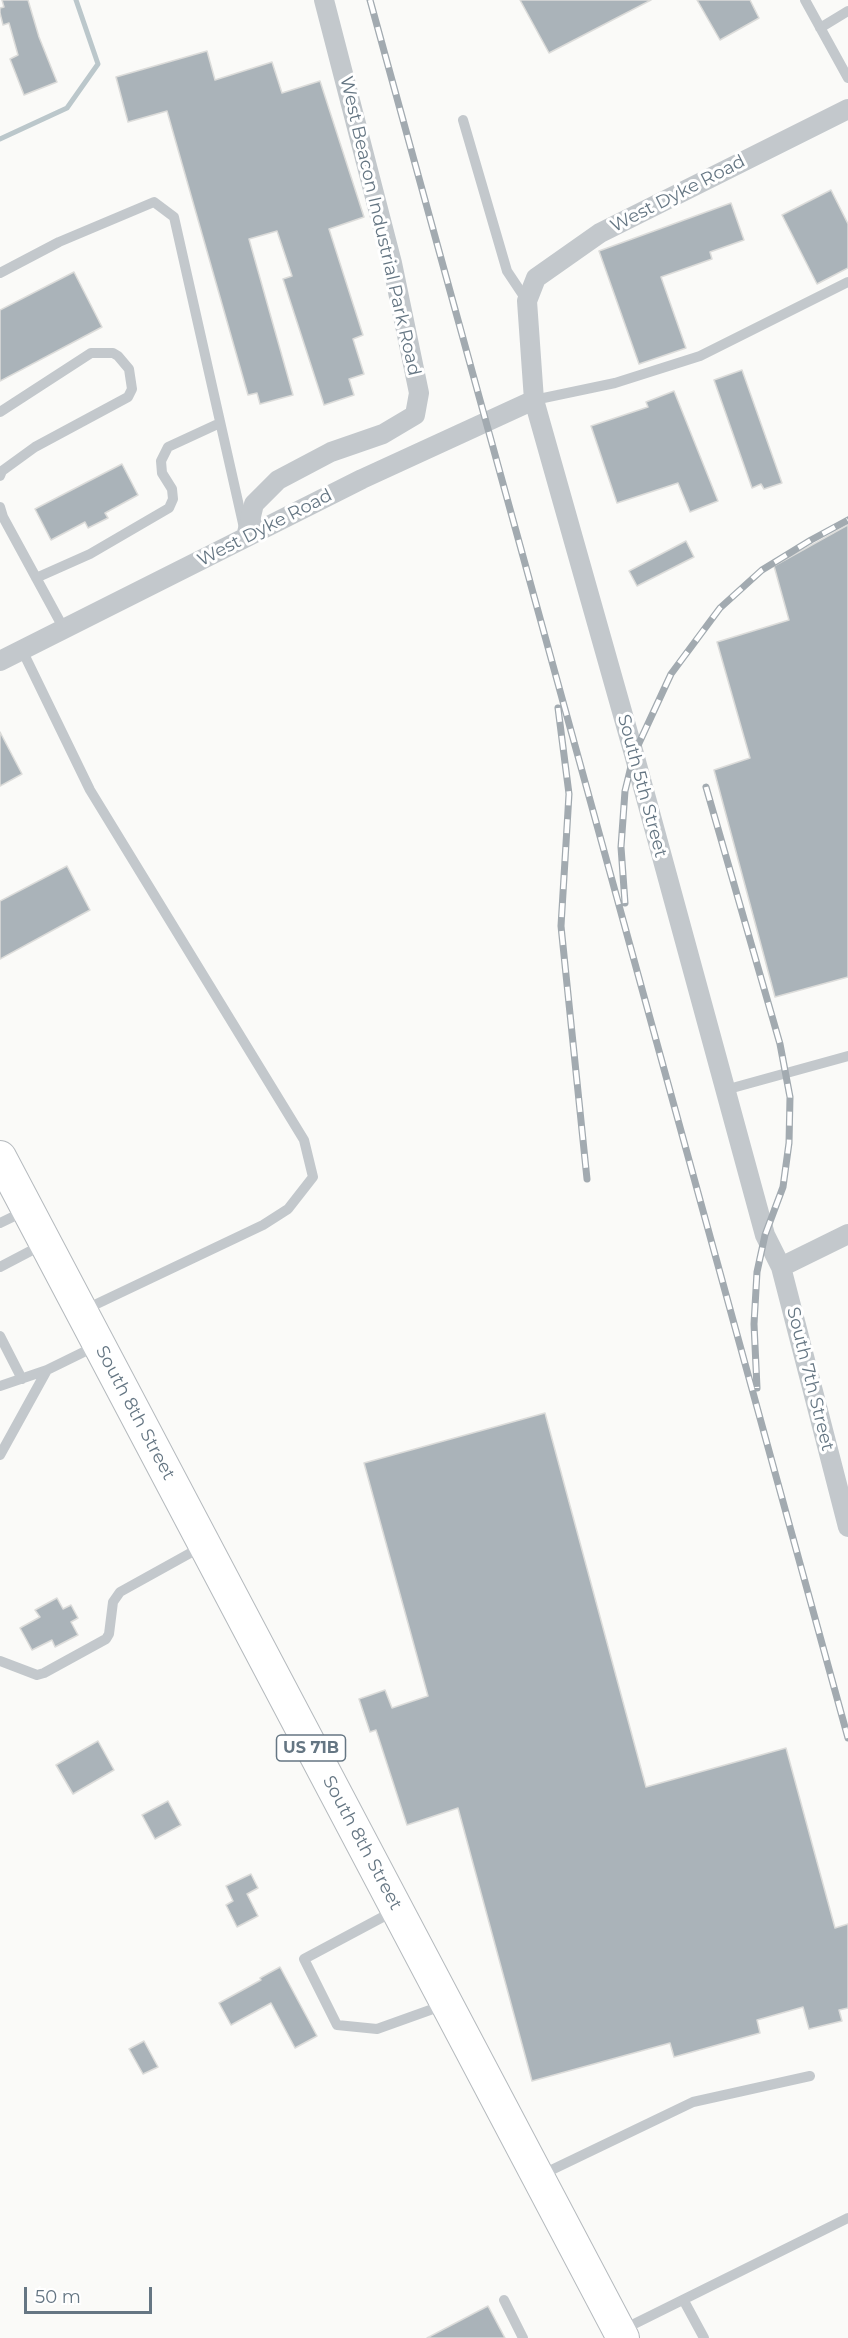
<!DOCTYPE html>
<style>
body{margin:0}
#map{position:relative;width:848px;height:2338px;overflow:hidden;background:#fafaf8;font-family:Montserrat,sans-serif}
canvas{display:block}
.scale{position:absolute;left:24px;top:2287px;width:128px;height:27px;box-sizing:border-box;border:3px solid #657683;border-top:0;padding-left:8px;font-size:18px;line-height:21px;white-space:nowrap;color:#657683;-webkit-text-stroke:4px #fff;paint-order:stroke}
</style>
<div id="map">
<canvas width="848" height="2338"></canvas>
<div class="scale">50 m</div>
</div>
<script>
const ctx = document.querySelector('canvas').getContext('2d');
ctx.lineJoin = 'round';
function toPath(rows) {
  const path = new Path2D();
  for (const r of rows) {
    path.moveTo(r[0], r[1]);
    for (let i = 2; i < r.length; i += 2) path.lineTo(r[i], r[i + 1]);
  }
  return path;
}
function stroke(path, color, width, dash) {
  ctx.strokeStyle = color;
  ctx.lineWidth = width;
  ctx.lineCap = dash ? 'butt' : 'round';
  ctx.setLineDash(dash || []);
  ctx.stroke(path);
}
function fill(path, color) {
  ctx.fillStyle = color;
  ctx.fill(path, 'evenodd');
}
function label(font, color, halo, rows, align = 'center') {
  ctx.font = font + ' Montserrat,sans-serif';
  ctx.lineWidth = 6;
  ctx.setLineDash([]);
  ctx.textBaseline = 'middle';
  ctx.strokeStyle = halo;
  ctx.fillStyle = color;
  for (const [text, x, y, turn = 0] of rows) {
    ctx.save();
    ctx.translate(x, y);
    ctx.rotate((+turn || 0) * Math.PI / 180);
    ctx.textAlign = isNaN(turn) ? turn : align;
    if (halo) ctx.strokeText(text, 0, 0);
    ctx.fillText(text, 0, 0);
    ctx.restore();
  }
}
const stream = toPath([
 [0,139,67,108,98,64,76,0]
]);
const building = toPath([
 [2,0,28,0,39,37,57,82,24,95,10,59,18,55,9,23,3,25,0,13,0,8,4,7,2,0],
 [520,0,651,0,549,53,520,0],
 [697,0,750,0,759,18,720,40,697,0],
 [207,51,215,80,272,62,282,93,320,81,364,217,329,229,363,335,353,339,364,374,349,379,354,395,324,405,283,279,292,276,277,231,249,239,293,395,260,404,257,393,248,395,167,111,128,122,116,77,207,51],
 [831,190,848,224,848,268,817,284,782,215,831,190],
 [731,203,744,240,710,252,712,259,661,277,686,348,639,364,599,251,731,203],
 [74,272,102,327,0,381,0,310,74,272],
 [742,370,782,483,764,489,761,484,752,488,714,380,742,370],
 [674,391,718,501,690,512,678,483,617,503,591,426,648,407,646,402,674,391],
 [122,464,138,495,105,513,108,518,88,528,85,522,51,540,35,509,122,464],
 [848,525,848,977,775,997,714,770,750,758,717,642,789,620,774,566,848,525],
 [686,541,694,557,637,586,629,571,686,541],
 [0,732,22,774,0,786,0,732],
 [67,866,90,910,0,959,0,901,67,866],
 [545,1413,646,1787,786,1748,835,1928,848,1924,848,2008,839,2010,842,2021,809,2029,803,2007,757,2020,760,2033,674,2057,670,2043,532,2081,458,1808,407,1825,376,1730,370,1732,359,1699,385,1690,392,1708,428,1696,364,1463,545,1413],
 [57,1598,63,1609,71,1605,78,1618,71,1622,78,1635,55,1647,52,1640,32,1650,20,1628,40,1617,35,1610,57,1598],
 [98,1741,114,1770,73,1794,56,1765,98,1741],
 [168,1801,181,1825,155,1839,142,1815,168,1801],
 [251,1874,258,1888,247,1894,258,1916,237,1927,226,1905,233,1901,226,1886,251,1874],
 [280,1967,317,2036,295,2048,271,2003,231,2025,219,2003,261,1980,260,1978,280,1967],
 [144,2041,158,2067,143,2074,129,2049,144,2041],
 [488,2306,505,2338,427,2338,488,2306]
]);
const lane = toPath([
 [805,0,848,78],
 [820,28,848,11],
 [463,120,507,271,527,301],
 [0,273,59,242,154,202,174,217,244,528],
 [534,400,615,383,700,356,848,282],
 [0,412,91,353,113,353,118,356,129,369,132,389,128,397,35,447,2,471,0,476],
 [0,507,3,517,64,629],
 [36,578,90,554,169,508,173,499,172,489,162,473,161,461,168,447,220,423],
 [22,650,90,790,304,1140,313,1177,288,1209,263,1225,84,1310],
 [725,1090,848,1056],
 [0,1223,27,1210],
 [0,1267,42,1245],
 [0,1336,22,1379],
 [0,1386,47,1370],
 [0,1455,47,1370,98,1345],
 [0,1661,37,1675,44,1673,106,1639,109,1634,113,1602,120,1592,203,1546],
 [394,1911,304,1959,337,2025,377,2029,444,2005],
 [541,2175,693,2102,810,2076],
 [504,2300,523,2338],
 [684,2301,704,2338],
 [622,2330,848,2218]
]);
const street = toPath([
 [848,109,600,233,536,278,527,301,534,400,634,754,765,1235,781,1267,848,1527],
 [246,537,254,504,278,480,331,452,383,434,415,415,419,393,392,263,324,0],
 [0,661,362,479,534,400],
 [781,1267,848,1234]
]);
const primary = toPath([
 [0,1157,623,2338]
]);
const rail = toPath([
 [370,0,848,1738],
 [558,708,569,794,561,926,587,1179],
 [706,787,780,1044,790,1097,789,1143,783,1187,765,1235,757,1272,754,1324,757,1388],
 [625,903,621,847,625,791,634,754,671,674,720,608,762,570,811,540,848,520]
]);
const shields = [
 [311,1748,69]
];
const shieldNames = [
 ["US 71B",311,1748]
];
const streetNames = [
 ["West Dyke Road",678,194,-27],
 ["West Beacon Industrial Park Road",380,226,77],
 ["West Dyke Road",265,528,-27],
 ["South 5th Street",642,786,75],
 ["South 7th Street",810,1379,76],
 ["South 8th Street",135,1413,62],
 ["South 8th Street",362,1843,62]
];
stroke(stream, '#bbc7cb', 5);
fill(building, '#aab3b9');
stroke(building, '#dcdcda', 1.5);
stroke(primary, '#b5babe', 34);
stroke(lane, '#c3c8cc', 10);
stroke(street, '#c3c8cc', 20);
stroke(primary, '#fff', 32);
stroke(rail, '#a2aab0', 7);
stroke(rail, '#fff', 4.5, [14]);
for (const [x, y, w] of shields) {
  const box = new Path2D();
  box.roundRect(x - w / 2, y - 13, w, 26, 4.5);
  ctx.fillStyle = '#fff';
  ctx.fill(box);
  stroke(box, '#657683', 1.5);
}
label('bold 16px', '#657683', null, shieldNames);
label('18px', '#657683', '#fff', streetNames);
</script>
